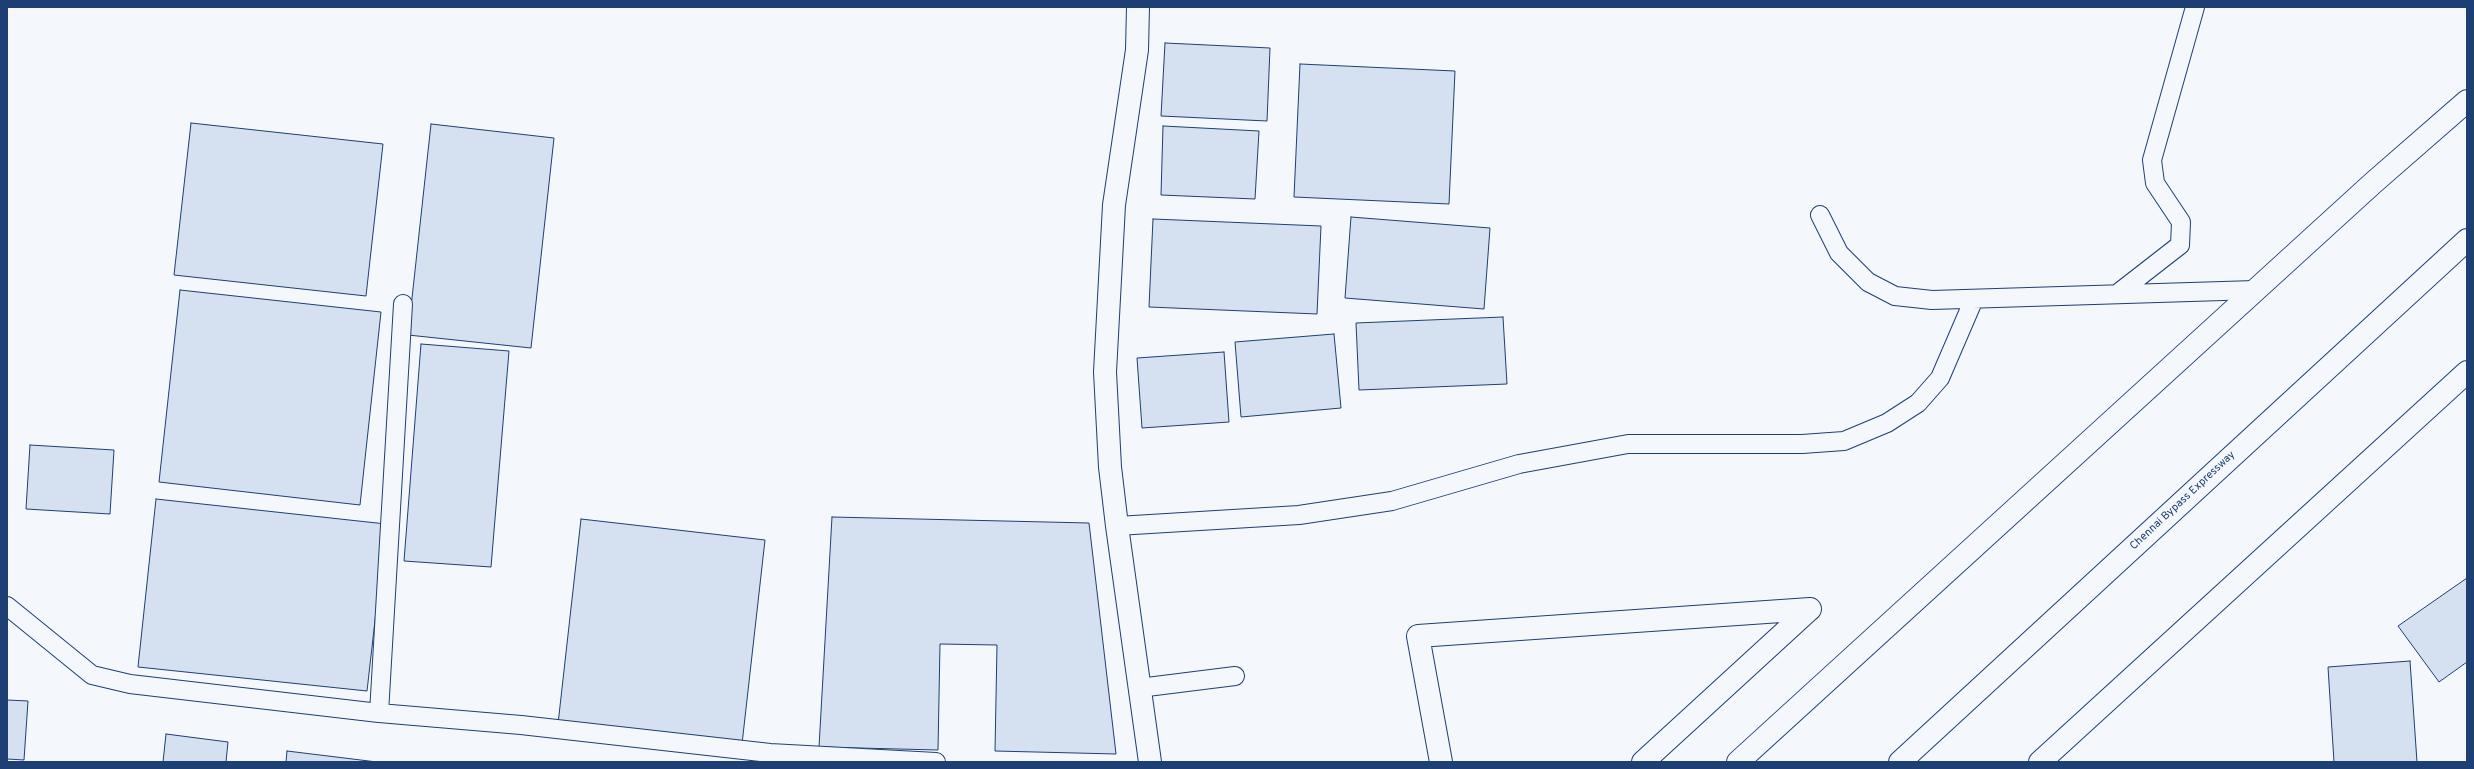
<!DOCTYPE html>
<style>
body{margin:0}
#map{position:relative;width:2474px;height:769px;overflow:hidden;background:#f4f7fb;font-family:Overpass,sans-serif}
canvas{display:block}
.frame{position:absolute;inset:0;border:8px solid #1d3f73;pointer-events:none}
</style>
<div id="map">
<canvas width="2474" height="769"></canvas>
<div class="frame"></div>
</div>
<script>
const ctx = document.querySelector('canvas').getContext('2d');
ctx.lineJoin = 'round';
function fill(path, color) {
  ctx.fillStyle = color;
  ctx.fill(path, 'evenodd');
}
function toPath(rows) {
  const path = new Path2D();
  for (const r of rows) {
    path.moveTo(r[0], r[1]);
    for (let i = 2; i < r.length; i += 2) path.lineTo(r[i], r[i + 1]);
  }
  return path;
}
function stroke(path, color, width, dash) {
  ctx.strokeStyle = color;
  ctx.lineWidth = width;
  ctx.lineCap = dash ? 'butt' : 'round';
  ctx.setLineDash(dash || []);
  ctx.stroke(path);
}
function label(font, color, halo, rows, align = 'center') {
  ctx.font = font + ' Overpass,sans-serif';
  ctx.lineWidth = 3;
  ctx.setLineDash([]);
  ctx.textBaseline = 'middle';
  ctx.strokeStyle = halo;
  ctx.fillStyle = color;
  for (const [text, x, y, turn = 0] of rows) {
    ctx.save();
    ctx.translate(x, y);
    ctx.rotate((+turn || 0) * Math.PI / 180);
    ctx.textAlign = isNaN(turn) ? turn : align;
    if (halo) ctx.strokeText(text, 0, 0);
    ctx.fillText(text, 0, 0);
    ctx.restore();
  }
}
const building = toPath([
 [1165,43,1270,48,1267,121,1161,116,1165,43],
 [1300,64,1455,71,1449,204,1294,197,1300,64],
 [191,123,383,144,366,296,174,275,191,123],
 [431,124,554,138,531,348,408,335,431,124],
 [1163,126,1259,131,1255,199,1161,195,1163,126],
 [1351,217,1490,228,1484,309,1345,298,1351,217],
 [1153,219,1321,226,1317,314,1149,307,1153,219],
 [180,290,381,312,360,505,159,482,180,290],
 [1503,317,1507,384,1359,390,1356,323,1503,317],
 [1334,334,1341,408,1241,417,1235,342,1334,334],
 [421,344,509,351,491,567,404,561,421,344],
 [1224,352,1229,422,1142,428,1137,358,1224,352],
 [30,445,114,450,110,514,26,509,30,445],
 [156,499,386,524,367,691,138,667,156,499],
 [832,517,1089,523,1116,754,995,751,997,645,940,644,938,750,819,747,832,517],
 [581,519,765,540,742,744,558,724,581,519],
 [2467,578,2467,662,2439,682,2398,626,2467,578],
 [2410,661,2417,762,2334,762,2328,667,2410,661],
 [7,700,28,701,24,760,7,759,7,700],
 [166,734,228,742,226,762,163,762,166,734],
 [287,751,377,762,286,762,287,751]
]);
const service = toPath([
 [1820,215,1839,253,1868,282,1895,296,1932,300,2255,290],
 [2117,294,2180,245,2181,222,2155,183,2152,160,2195,7],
 [1117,526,1299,515,1392,501,1519,464,1628,444,1802,444,1844,441,1887,423,1918,403,1940,378,1974,299],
 [7,606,92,675,130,684,379,713,521,725,770,753,936,762],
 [1139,688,1235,676],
 [379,713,403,304]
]);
const minor = toPath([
 [1138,7,1137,50,1114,205,1105,372,1110,467,1117,526,1150,762],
 [1441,762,1418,636,1810,609],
 [1643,762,1810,609]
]);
const tertiary = toPath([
 [1738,762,2373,183,2467,101]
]);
const trunk = toPath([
 [1900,762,2467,240],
 [2040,762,2467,372]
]);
const streetNames = [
 ["Chennai Bypass Expressway",2183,501,-43]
];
fill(building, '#d5e0f0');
stroke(building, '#1d3f73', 1);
stroke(service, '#1d3f73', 20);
stroke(minor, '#1d3f73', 24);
stroke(tertiary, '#1d3f73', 24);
stroke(trunk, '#1d3f73', 24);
stroke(service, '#f4f7fb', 18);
stroke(minor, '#f4f7fb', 22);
stroke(tertiary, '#f4f7fb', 22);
stroke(trunk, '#f4f7fb', 22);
label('11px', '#1d3f73', '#f4f7fb', streetNames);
</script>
